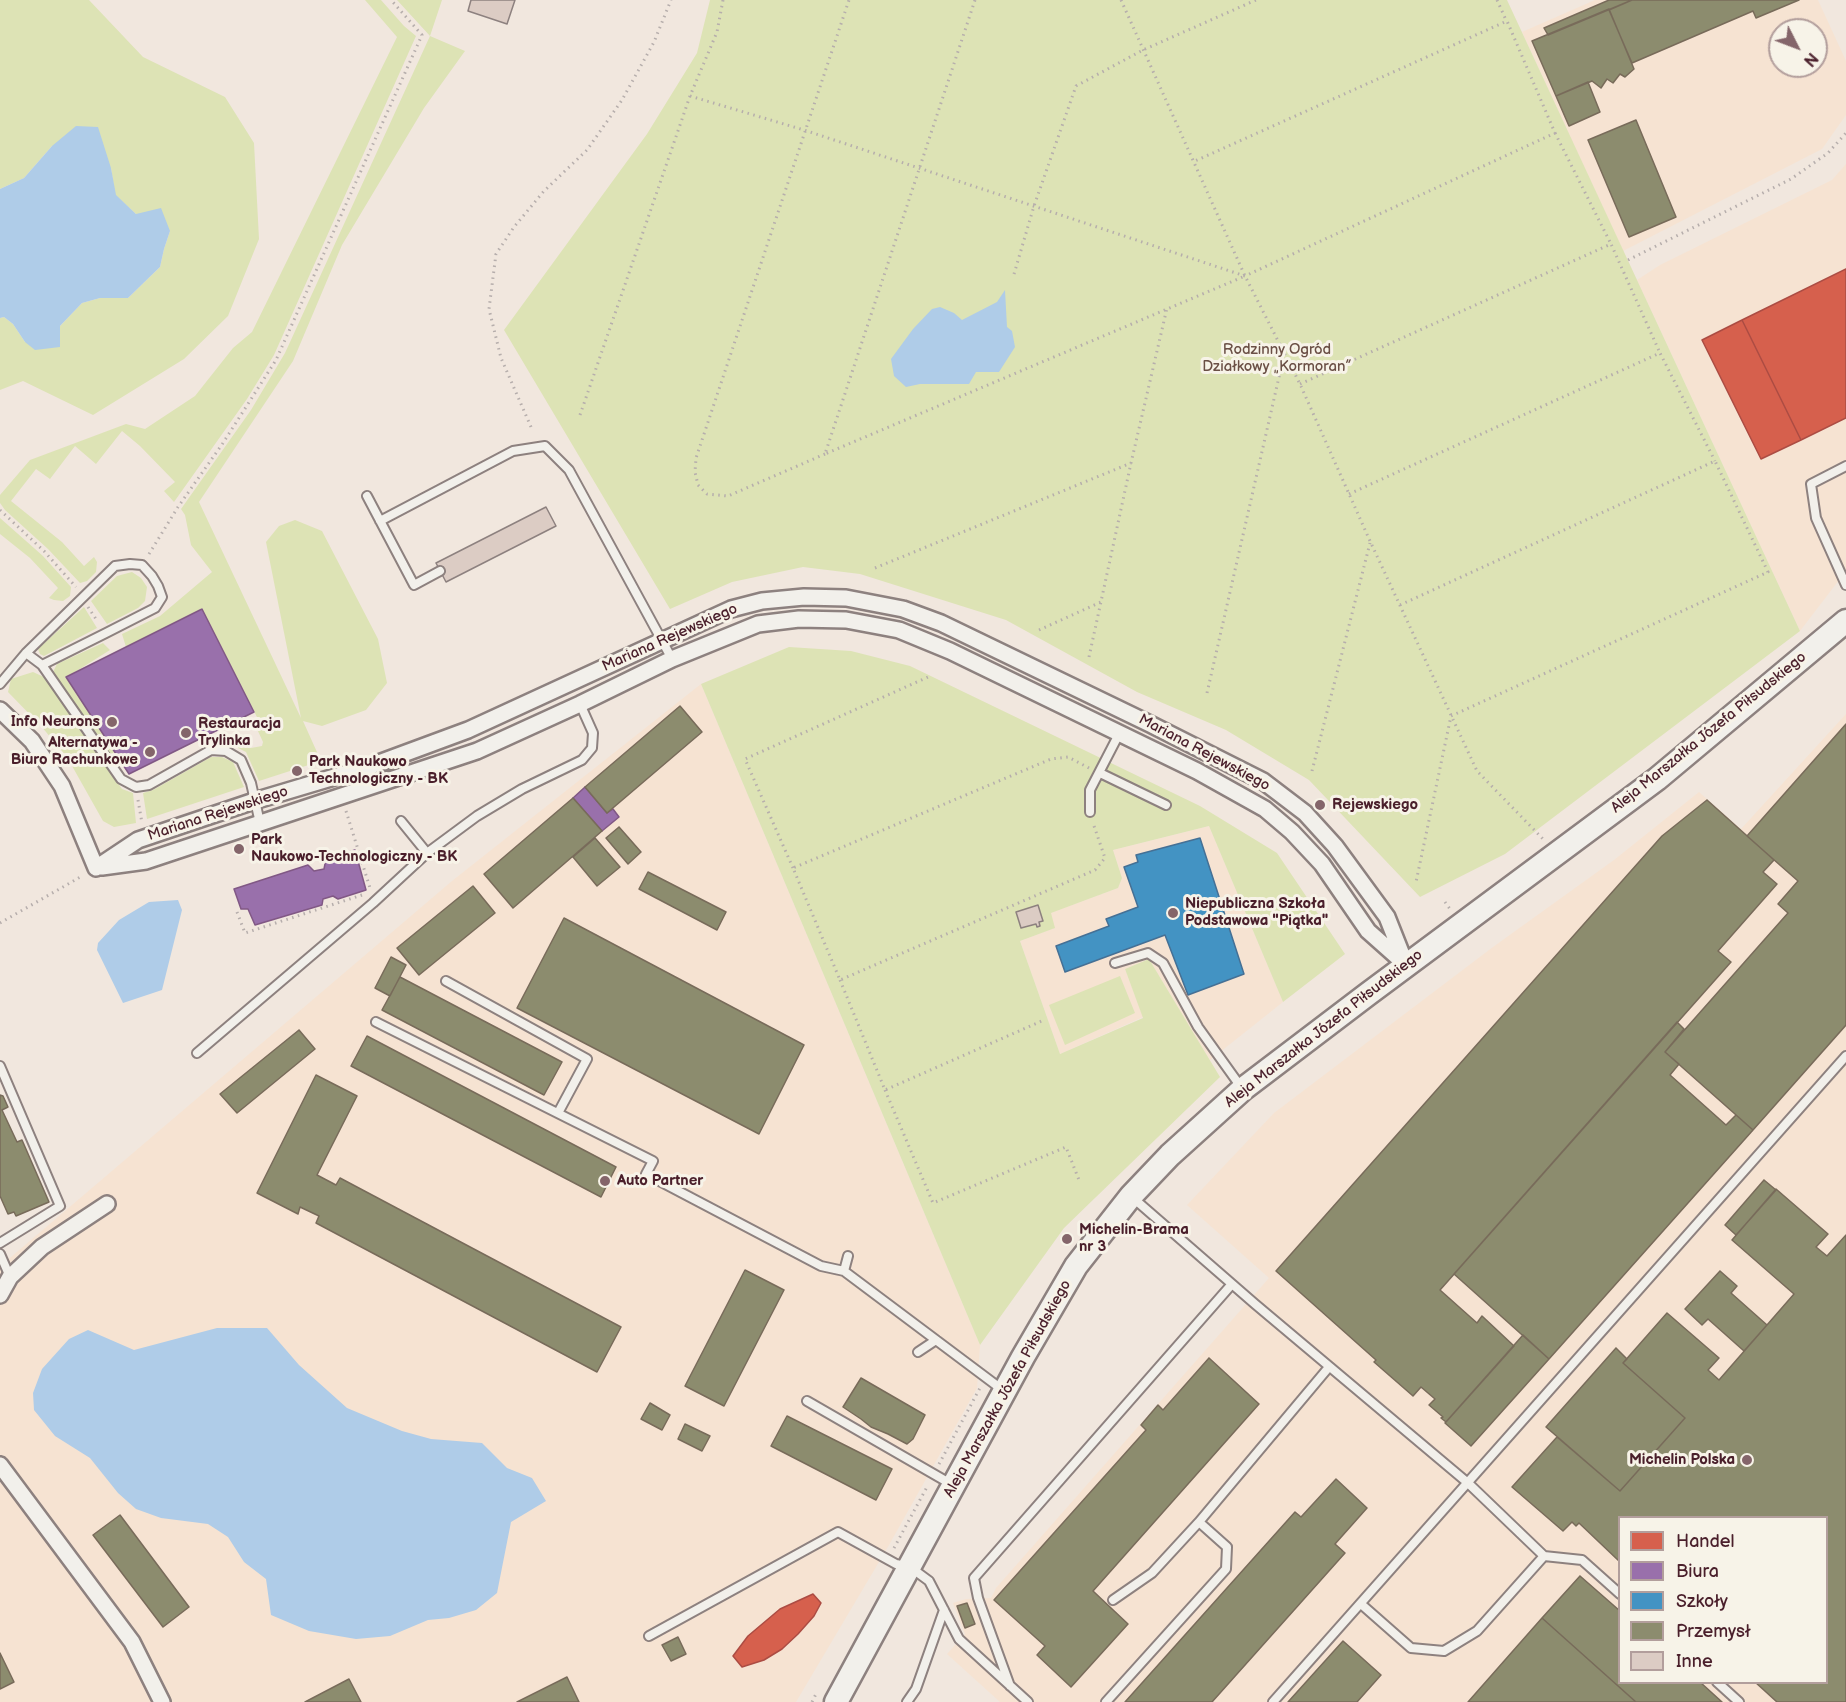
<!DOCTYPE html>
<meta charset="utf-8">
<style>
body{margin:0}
#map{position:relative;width:1846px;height:1702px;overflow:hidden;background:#f1e7de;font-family:"Balsamiq Sans",sans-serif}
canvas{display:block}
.legend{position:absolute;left:1618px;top:1516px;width:210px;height:168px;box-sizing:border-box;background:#f7f3e8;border:2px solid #b29e9c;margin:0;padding:8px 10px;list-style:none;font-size:18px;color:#4a1f2b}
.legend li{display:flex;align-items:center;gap:12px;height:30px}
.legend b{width:30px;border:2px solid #b29e9c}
.north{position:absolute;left:1768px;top:18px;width:60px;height:60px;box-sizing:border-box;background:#f7f3e8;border:2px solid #b29e9c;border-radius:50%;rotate:132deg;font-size:16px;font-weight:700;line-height:24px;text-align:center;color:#4a1f2b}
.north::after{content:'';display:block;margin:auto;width:21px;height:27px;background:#84656a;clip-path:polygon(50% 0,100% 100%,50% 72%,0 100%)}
</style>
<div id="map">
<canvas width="1846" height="1702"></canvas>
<ul class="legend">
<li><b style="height:16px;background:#d6604d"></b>Handel</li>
<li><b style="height:16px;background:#9970ab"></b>Biura</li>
<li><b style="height:16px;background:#4393c3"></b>Szkoły</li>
<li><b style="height:16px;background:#8c8c6e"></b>Przemysł</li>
<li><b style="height:16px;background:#dcccc4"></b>Inne</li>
</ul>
<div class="north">N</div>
</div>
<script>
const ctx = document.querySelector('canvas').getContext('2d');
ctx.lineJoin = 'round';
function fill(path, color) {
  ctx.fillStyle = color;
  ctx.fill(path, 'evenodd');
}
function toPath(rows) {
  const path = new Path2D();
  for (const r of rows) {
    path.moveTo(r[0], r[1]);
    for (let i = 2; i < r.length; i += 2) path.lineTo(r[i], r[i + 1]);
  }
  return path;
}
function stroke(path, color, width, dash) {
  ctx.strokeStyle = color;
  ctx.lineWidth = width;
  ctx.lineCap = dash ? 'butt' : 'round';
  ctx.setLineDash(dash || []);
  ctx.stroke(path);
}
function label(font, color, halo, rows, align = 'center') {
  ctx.font = font + ' "Balsamiq Sans",sans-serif';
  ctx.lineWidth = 6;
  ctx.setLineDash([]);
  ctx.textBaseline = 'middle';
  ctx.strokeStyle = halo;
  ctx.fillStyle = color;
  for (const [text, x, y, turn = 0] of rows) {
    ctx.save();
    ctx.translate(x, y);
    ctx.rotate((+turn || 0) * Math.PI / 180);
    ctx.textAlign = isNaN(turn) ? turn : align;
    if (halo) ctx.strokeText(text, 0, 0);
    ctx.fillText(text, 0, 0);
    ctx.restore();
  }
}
const built = toPath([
 [1595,0,1818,0,1846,61,1846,115,1822,149,1623,251,1522,32],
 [1780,30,1816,30,1816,66,1780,66],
 [1846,164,1846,571,1800,631,1637,280,1660,265,1832,180],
 [701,684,980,1345,977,1388,889,1545,796,1702,0,1702,0,1269,4,1263,452,881],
 [1846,714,1846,1702,1000,1702,947,1654,965,1634,953,1603,966,1599,991,1598,996,1588,1269,1278,1187,1205,1274,1113,1493,947,1614,860,1699,792,1741,829],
 [1620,1518,1826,1518,1826,1682,1620,1682],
 [1209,826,1283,1002,1210,1060,1149,959,1125,969,1143,1017,1060,1054,1020,941,1054,928,1050,913,1118,888,1122,878,1113,850]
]);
const green = toPath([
 [0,0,89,0,143,57,225,97,254,143,259,239,228,316,184,359,93,415,23,381,0,390,0,318,4,317,13,324,25,342,60,326,82,303,100,298,128,298,160,267,164,249,170,231,136,214,115,195,111,168,52,146,24,178,0,189],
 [365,0,381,0,404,26,416,36,274,355,247,399,174,502,164,491,175,482,140,446,122,431,96,464,75,446,50,479,36,469,11,501,62,542,84,566,94,557,97,562,96,572,87,581,80,583,48,549,5,510,0,503,0,495,30,460,126,424,145,429,195,396,233,348,252,332,397,37],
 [397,0,442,0,430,36,465,51,424,108,342,245,293,361,199,502,301,718,266,542,279,526,295,520,322,531,378,639,387,683,366,710,322,726,303,721,321,761,259,781,246,752,238,748,236,745,239,744,245,744,251,748,262,746,263,742,257,729,260,723,202,609,126,647,122,634,160,616,212,572,191,545,185,515,181,509,251,410,285,353,430,36],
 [710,0,1507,0,1800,631,1505,854,1420,897,1309,780,1226,730,1137,692,1006,620,860,574,803,567,732,582,670,609,504,330,647,134,697,53],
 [0,518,43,556,71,587,70,596,63,601,54,600,49,598,58,588,30,558,0,534],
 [132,572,141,578,147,587,145,601,138,608,107,624,91,601,117,576],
 [84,607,97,628,44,656,40,654,38,649],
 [103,643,110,650,67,677,116,751,110,755,53,672,57,664],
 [789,647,851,651,910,666,1200,806,1277,853,1345,954,1283,1002,1209,826,1113,850,1122,878,1118,888,1051,913,1055,928,1020,941,1060,1054,1143,1018,1125,969,1149,959,1220,1077,1064,1228,980,1345,701,684],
 [33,672,44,677,122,789,133,793,136,823,114,827,103,821,67,757,41,726,8,692,11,679],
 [211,757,222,757,233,762,244,787,147,819,143,793,153,790],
 [1120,976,1135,1013,1065,1045,1049,1005]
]);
const water = toPath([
 [76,126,98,127,111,168,116,195,136,214,161,208,170,231,164,249,160,267,128,298,100,298,82,303,60,326,60,347,35,350,25,342,13,324,4,317,0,318,0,189,24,178,52,146],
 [1005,290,1007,327,1012,331,1015,347,999,372,976,372,969,384,920,384,906,387,894,376,891,359,913,329,932,309,940,307,954,313,962,320,997,302],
 [178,900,182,910,162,990,123,1003,97,950,98,943,119,920,149,902],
 [217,1328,267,1328,299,1365,347,1408,402,1431,431,1439,482,1443,507,1468,532,1478,546,1501,511,1522,497,1593,476,1610,449,1618,428,1620,390,1636,356,1639,309,1631,271,1615,266,1579,244,1562,228,1537,208,1524,161,1518,136,1509,118,1493,90,1458,55,1436,34,1410,33,1393,42,1369,69,1339,88,1330,134,1350]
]);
const shops = toPath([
 [1846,269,1846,418,1801,440,1742,320,1846,269],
 [1742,320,1801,440,1761,459,1702,340,1742,320],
 [813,1594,821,1603,814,1616,798,1634,782,1649,764,1660,742,1667,733,1656,748,1636,780,1609,813,1594]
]);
const offices = toPath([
 [202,609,254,712,129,774,66,677,202,609],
 [585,787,607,813,613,809,619,817,602,831,573,798,585,787],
 [355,850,366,890,338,899,333,896,323,899,322,905,255,925,248,909,241,909,234,889,308,865,314,871,324,869,326,859,355,850]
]);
const schools = toPath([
 [1200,838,1244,974,1188,995,1165,935,1065,972,1056,946,1109,926,1106,919,1138,907,1124,867,1138,862,1136,855,1200,838]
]);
const industry = toPath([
 [1609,0,1632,0,1548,35,1544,28,1609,0],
 [1632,0,1799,0,1756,18,1753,11,1632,63,1609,10,1632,0],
 [1609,9,1634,69,1625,77,1620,74,1613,83,1607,79,1601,88,1592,81,1556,96,1532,41,1609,9],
 [1588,82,1600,112,1569,126,1556,96,1588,82],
 [1636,120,1676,217,1629,237,1588,140,1636,120],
 [680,706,702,732,607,813,585,787,680,706],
 [1846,724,1846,1025,1753,1130,1665,1052,1788,913,1778,904,1798,881,1747,836,1846,724],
 [573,798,602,831,513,908,484,874,573,798],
 [1707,800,1774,860,1763,872,1777,884,1718,951,1731,962,1440,1290,1477,1323,1482,1316,1514,1346,1446,1422,1441,1418,1443,1417,1429,1405,1435,1399,1421,1387,1413,1396,1374,1362,1376,1360,1276,1271,1662,836,1707,800],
 [619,827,641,852,628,864,606,838,619,827],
 [595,838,620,867,597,886,573,857,595,838],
 [648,872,726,912,717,930,639,889,648,872],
 [473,886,495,913,419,975,397,948,473,886],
 [564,918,804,1045,759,1134,517,1008,564,918],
 [391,957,406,965,390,996,375,988,391,957],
 [400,977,562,1062,544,1095,382,1010,400,977],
 [1677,1022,1684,1029,1665,1052,1679,1064,1670,1075,1726,1125,1736,1115,1753,1130,1549,1359,1454,1274,1677,1022],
 [299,1030,315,1049,237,1113,220,1094,299,1030],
 [367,1036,616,1167,601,1197,351,1066,367,1036],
 [316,1075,357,1096,317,1175,336,1185,340,1178,621,1327,597,1372,316,1223,319,1216,300,1207,298,1214,257,1193,316,1075],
 [0,1095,3,1096,8,1107,2,1110,17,1142,22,1140,49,1202,16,1216,14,1212,8,1214,0,1196,0,1095],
 [1764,1180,1776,1190,1736,1235,1725,1225,1764,1180],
 [1776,1189,1828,1234,1816,1247,1827,1256,1846,1235,1846,1702,1777,1702,1755,1682,1826,1682,1826,1518,1620,1518,1620,1562,1579,1523,1576,1526,1572,1522,1563,1531,1512,1487,1557,1437,1620,1491,1685,1418,1623,1363,1667,1313,1719,1358,1708,1370,1719,1380,1794,1294,1732,1240,1776,1189],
 [745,1270,784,1290,724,1406,685,1386,745,1270],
 [1720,1271,1737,1286,1731,1293,1767,1325,1744,1351,1708,1319,1702,1325,1685,1309,1720,1271],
 [1523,1335,1549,1359,1471,1446,1445,1423,1523,1335],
 [1616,1348,1627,1359,1623,1363,1685,1418,1620,1491,1546,1427,1616,1348],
 [1209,1358,1259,1404,1093,1591,1128,1624,1071,1687,1037,1655,1045,1646,994,1600,1146,1430,1141,1425,1158,1405,1163,1410,1209,1358],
 [861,1378,925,1415,913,1439,907,1444,888,1434,871,1427,861,1419,843,1407,861,1378],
 [650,1403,670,1415,662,1430,641,1419,650,1403],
 [787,1416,892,1469,876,1500,771,1446,787,1416],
 [685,1424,710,1436,702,1451,678,1439,685,1424],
 [1336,1479,1367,1508,1335,1544,1345,1553,1212,1702,1125,1702,1295,1512,1301,1517,1336,1479],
 [120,1515,189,1607,163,1627,93,1535,120,1515],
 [1580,1576,1620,1611,1620,1682,1700,1682,1722,1702,1636,1702,1542,1618,1580,1576],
 [967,1603,975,1624,965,1628,957,1606,967,1603],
 [1542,1618,1636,1702,1468,1702,1542,1618],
 [678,1637,686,1654,671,1661,662,1645,678,1637],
 [1343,1641,1381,1675,1357,1702,1288,1702,1343,1641],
 [0,1653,14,1682,0,1689,0,1653],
 [567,1677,579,1702,517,1702,567,1677],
 [349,1679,361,1702,305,1702,349,1679]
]);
const building = toPath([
 [471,0,515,0,507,24,468,11,471,0],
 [546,507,556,526,446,582,436,563,546,507],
 [1038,905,1043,921,1039,922,1040,926,1037,927,1036,924,1021,928,1016,912,1038,905]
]);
const path = toPath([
 [723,0,717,32,690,96,804,130,1245,276,1555,133,1507,21,1195,161],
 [975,0,825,454,1245,276],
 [1121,0,1245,276,1300,384,1370,541,1477,771,1543,839],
 [1497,0,1506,20],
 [1555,133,1611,244],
 [1628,260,1791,179,1828,153,1846,133],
 [1014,274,1034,206,1076,86,1143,50,1256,0],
 [1300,384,1611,244,1660,353],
 [580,415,690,96],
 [531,427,501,358,489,309,496,254,514,227,544,191,587,150,622,100,654,42,671,0],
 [825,454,728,496,707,494,698,485,695,472,696,458,849,0],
 [1349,494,1660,353,1715,461],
 [0,510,44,551,76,587],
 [149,554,178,507,223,443,276,360,422,35,391,0],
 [875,568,1131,463],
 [1400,605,1715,461,1768,572,1451,716,1416,882],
 [88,607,98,622],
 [1039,630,1101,602],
 [1089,657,1131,463,1167,308],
 [1207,693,1284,355],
 [1089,768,1068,757,1051,759,793,868,840,980,1095,870,1105,858,1093,823],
 [1312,771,1370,543],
 [138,800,142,823],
 [346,811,370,888],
 [793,868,745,759,928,677],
 [1445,902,1450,909],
 [237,912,245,933,362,895],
 [0,923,82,876],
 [840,980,885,1090,1044,1020],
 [885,1090,933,1203,1066,1147,1079,1180],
 [939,1464,980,1388],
 [894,1548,928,1485],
 [812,1702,816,1694]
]);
const lane = toPath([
 [1846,466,1811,484,1816,518,1846,585],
 [367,496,414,585,440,571],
 [380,521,513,451,545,446,569,470,672,659],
 [42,665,121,779,136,787,149,785,211,750,226,751,241,760,251,783,260,823],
 [0,684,26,653,115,566,130,564,142,565,152,576,158,586,162,597,155,608,106,633,42,665,26,653],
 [1100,773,1166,805],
 [1090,812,1090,790,1119,734],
 [401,821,427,853],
 [1115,963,1148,953,1163,963,1198,1027,1241,1087],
 [446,981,587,1059,558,1113],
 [376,1022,653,1161,646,1174,821,1266,844,1271,1004,1391],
 [197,1053,373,903,427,853,477,816,522,789,582,760,592,748,593,733,580,704],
 [0,1066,60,1206,0,1243],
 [1132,1197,1255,1304,1468,1483,1544,1556,1582,1560,1620,1594],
 [0,1254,10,1277],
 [844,1271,848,1256],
 [918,1352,936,1340],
 [807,1401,951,1484],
 [1113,1600,1152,1573,1199,1522,1329,1367],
 [1361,1604,1411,1648,1444,1651,1477,1631,1544,1556],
 [649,1636,838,1532,896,1564,910,1567,929,1581,959,1639,1028,1702],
 [1717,1682,1739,1702],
 [1010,1686,978,1598,974,1578,1232,1284],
 [907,1702,916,1689,944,1610],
 [1106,1702,1226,1569,1227,1547,1199,1522],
 [1273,1702,1846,1056]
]);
const street = toPath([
 [0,710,32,741,62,786,96,868],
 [102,867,146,861,477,751,580,704,672,659,758,624,799,619,846,620,899,630,950,651,1197,771,1265,809,1292,832,1322,864,1368,931,1404,963],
 [96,868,138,840,254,801,368,767,468,730,731,609,762,601,804,597,846,598,903,609,941,623,1150,724,1263,781,1305,813,1335,846,1387,917,1406,965],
 [0,1295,10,1277,42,1247,107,1204],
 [0,1465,132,1642,162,1702]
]);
const secondary = toPath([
 [836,1702,1023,1357,1076,1266,1131,1196,1170,1155,1243,1089,1368,994,1657,779,1846,621]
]);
const markers = [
 [112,722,6,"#84656a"],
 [186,733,6,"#84656a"],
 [150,752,6,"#84656a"],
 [297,771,6,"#84656a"],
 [1320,805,6,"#84656a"],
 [239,849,6,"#84656a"],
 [1173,913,6,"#84656a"],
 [605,1181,6,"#84656a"],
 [1067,1239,6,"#84656a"],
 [1747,1460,6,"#84656a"]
];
const parkNames = [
 ["Rodzinny Ogród",1277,350],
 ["Działkowy „Kormoran”",1277,367]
];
const streetNames = [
 ["Mariana Rejewskiego",670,638,-24],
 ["Aleja Marszałka Józefa Piłsudskiego",1709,733,-39],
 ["Mariana Rejewskiego",1204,753,28],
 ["Mariana Rejewskiego",218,814,-18],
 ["Aleja Marszałka Józefa Piłsudskiego",1324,1029,-38],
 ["Aleja Marszałka Józefa Piłsudskiego",1008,1389,-61]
];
const poiNames = [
 ["Info Neurons",100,722,"right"],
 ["Restauracja",198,724],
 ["Trylinka",198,741],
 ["Alternatywa -",138,743,"right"],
 ["Biuro Rachunkowe",138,760,"right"],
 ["Park Naukowo",309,762],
 ["Technologiczny - BK",309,779],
 ["Rejewskiego",1332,805],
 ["Park",251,840],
 ["Naukowo-Technologiczny - BK",251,857],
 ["Niepubliczna Szkoła",1185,904],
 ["Podstawowa \"Piątka\"",1185,921],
 ["Auto Partner",617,1181],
 ["Michelin-Brama",1079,1230],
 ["nr 3",1079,1247],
 ["Michelin Polska",1735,1460,"right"]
];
fill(built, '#f6e3d2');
fill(green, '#dde3b5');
fill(water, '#afcce8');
fill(shops, '#d6604d');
stroke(shops, '#ac4c43', 1.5);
fill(offices, '#9970ab');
stroke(offices, '#815885', 1.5);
fill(schools, '#4393c3');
stroke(schools, '#457095', 1.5);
fill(industry, '#8c8c6e');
stroke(industry, '#786b5a', 1.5);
fill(building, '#dcccc4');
stroke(building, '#8d817f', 1.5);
stroke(lane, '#8d817f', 12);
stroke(street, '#8d817f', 20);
stroke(secondary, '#8d817f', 27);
stroke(path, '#b6aeac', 3, [1.5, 4.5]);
stroke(lane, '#f2f0eb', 8);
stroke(street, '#f2f0eb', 15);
stroke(secondary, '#f2f0eb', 22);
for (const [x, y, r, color] of markers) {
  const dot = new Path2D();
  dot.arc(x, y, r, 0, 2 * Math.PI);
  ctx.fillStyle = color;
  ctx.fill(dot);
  stroke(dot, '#f7f3e8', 2);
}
label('15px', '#6a4f45', '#f7f3e8', parkNames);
label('15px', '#4a1f2b', '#f7f3e8', streetNames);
label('bold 15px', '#4a1f2b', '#f7f3e8', poiNames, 'left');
</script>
